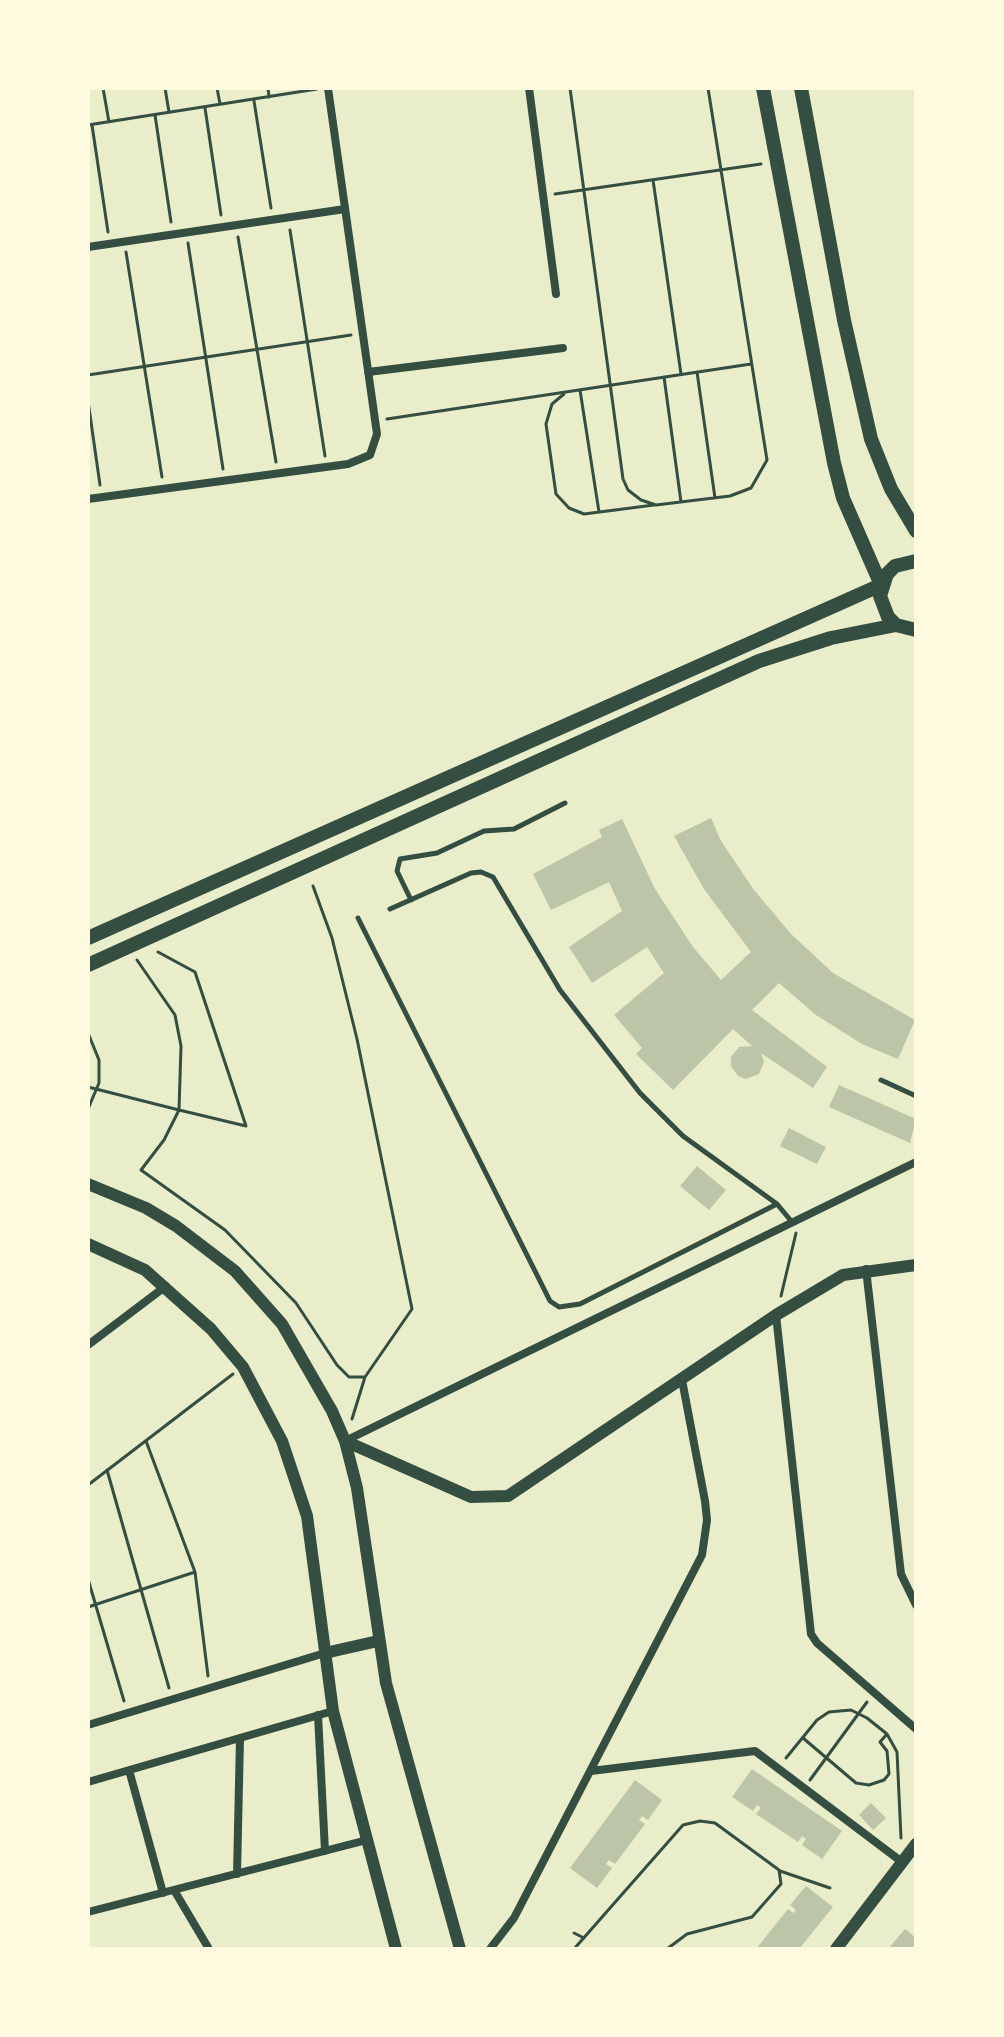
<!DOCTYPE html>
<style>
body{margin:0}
#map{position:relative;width:1004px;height:2037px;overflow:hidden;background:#e9edc9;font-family:"IBM Plex Sans",sans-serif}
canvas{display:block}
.frame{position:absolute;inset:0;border:90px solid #fefae0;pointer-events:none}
</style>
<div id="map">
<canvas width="1004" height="2037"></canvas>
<div class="frame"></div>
</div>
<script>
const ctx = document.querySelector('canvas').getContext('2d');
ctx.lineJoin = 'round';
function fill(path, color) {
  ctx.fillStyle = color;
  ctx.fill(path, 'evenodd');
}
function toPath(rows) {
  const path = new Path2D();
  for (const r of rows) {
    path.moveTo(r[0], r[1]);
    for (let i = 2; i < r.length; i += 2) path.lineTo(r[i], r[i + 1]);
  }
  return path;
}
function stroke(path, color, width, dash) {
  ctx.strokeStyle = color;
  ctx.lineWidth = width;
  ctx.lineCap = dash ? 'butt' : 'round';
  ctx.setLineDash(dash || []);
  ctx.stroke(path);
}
const building = toPath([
 [711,818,721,841,754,890,791,934,833,973,915,1020,898,1059,862,1044,816,1015,779,983,752,1010,827,1067,813,1088,761,1053,764,1062,759,1074,746,1079,738,1076,731,1066,731,1057,739,1047,752,1046,733,1029,673,1090,636,1054,642,1048,614,1015,664,973,647,947,592,983,569,947,622,911,609,882,551,910,533,874,602,837,599,830,622,819,655,889,693,947,721,980,751,952,704,889,674,836],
 [839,1085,916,1119,910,1143,829,1107],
 [789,1128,826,1147,817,1164,780,1146],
 [697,1166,726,1190,709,1210,680,1186],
 [752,1769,842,1831,822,1859,802,1845,806,1839,802,1836,798,1842,756,1814,761,1808,757,1805,753,1811,732,1797],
 [635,1780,662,1800,648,1820,642,1816,639,1820,645,1824,615,1864,609,1860,606,1864,612,1868,597,1888,570,1868],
 [871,1803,886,1818,873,1830,859,1815],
 [806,1886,833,1907,799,1949,756,1949,788,1909,793,1913,796,1910,790,1905],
 [905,1929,916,1938,916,1949,888,1949]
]);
const path = toPath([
 [103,88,109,122],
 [165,88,169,112],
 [217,88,220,104],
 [268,88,269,97],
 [570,88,623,479,628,490,641,500,656,505,730,496,751,488,767,460,708,88],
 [254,101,271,208],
 [205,108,221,215],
 [155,115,171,222],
 [88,125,317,89],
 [92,125,108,232],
 [653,180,681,374],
 [555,194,761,164],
 [290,230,325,456],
 [238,237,276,462],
 [188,243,223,469],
 [126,252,162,477],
 [697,372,715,498],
 [88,375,351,335],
 [664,377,681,502],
 [580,390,599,512],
 [564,394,552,404,546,424,556,494,569,508,584,514,654,505],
 [88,401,100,485],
 [387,419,751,364],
 [137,960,175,1015,181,1046,179,1110,246,1126,195,972,158,952],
 [88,1033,99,1060,99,1083,88,1109],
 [88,1087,179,1110,164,1140,141,1170,225,1230,296,1303,337,1365,349,1377,365,1377,412,1309,357,1039,332,938,313,886],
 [781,1296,796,1233],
 [352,1419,365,1377],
 [146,1441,195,1572,208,1676],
 [107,1470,169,1688],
 [88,1485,233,1374],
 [88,1579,124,1701],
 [88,1607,195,1572],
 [803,1738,856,1783,869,1785,884,1780,889,1774,887,1751,880,1742,887,1734],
 [786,1758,817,1720,829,1712,851,1710,867,1718,887,1734,897,1752,901,1838],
 [810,1780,867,1702],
 [780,1871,830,1888],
 [574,1933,584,1938],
 [574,1949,683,1825,700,1821,715,1823,779,1870,781,1884,752,1917,687,1934,667,1949]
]);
const service = toPath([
 [411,900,397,871,400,859,437,853,484,831,514,829,565,803],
 [390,909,471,873,481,872,493,877,560,990,640,1093,683,1136,777,1204,792,1222],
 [358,918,550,1301,559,1307,580,1304,777,1204],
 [881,1080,916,1096]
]);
const minor = toPath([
 [529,88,556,294],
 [88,247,345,209],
 [368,372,563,348],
 [88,499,348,464,370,455,377,434,328,88],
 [866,1269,901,1574,916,1605],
 [776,1315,811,1634,817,1643,916,1729],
 [88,1345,166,1286],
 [345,1441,916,1162],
 [318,1715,325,1851],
 [88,1725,325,1653],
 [129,1770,163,1893],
 [591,1771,755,1751,902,1862],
 [88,1782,333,1711],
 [237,1874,240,1738],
 [174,1890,209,1949],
 [88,1912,367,1840],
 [490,1949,514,1918,702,1555,707,1520,705,1501,682,1380]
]);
const tertiary = toPath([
 [88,1184,146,1208,176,1226,235,1271,282,1324,332,1411,345,1441,357,1488,386,1683,460,1949],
 [88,1244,145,1270,211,1329,243,1367,282,1441,307,1516,333,1711,396,1949],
 [345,1441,471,1497,508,1496,776,1315,843,1275,916,1265],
 [325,1653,378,1641],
 [836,1949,916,1844]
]);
const secondary = toPath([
 [801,88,844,320,871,439,891,489,916,531],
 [916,561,895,566,887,574,880,596,888,617,896,625,916,630],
 [88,938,881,585,843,498,834,463,763,88],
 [88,965,759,661,831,638,896,625]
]);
fill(building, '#bcc5a7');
stroke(path, '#344e41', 3);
stroke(service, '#344e41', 5);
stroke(minor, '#344e41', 8);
stroke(tertiary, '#344e41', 12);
stroke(secondary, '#344e41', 14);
</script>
